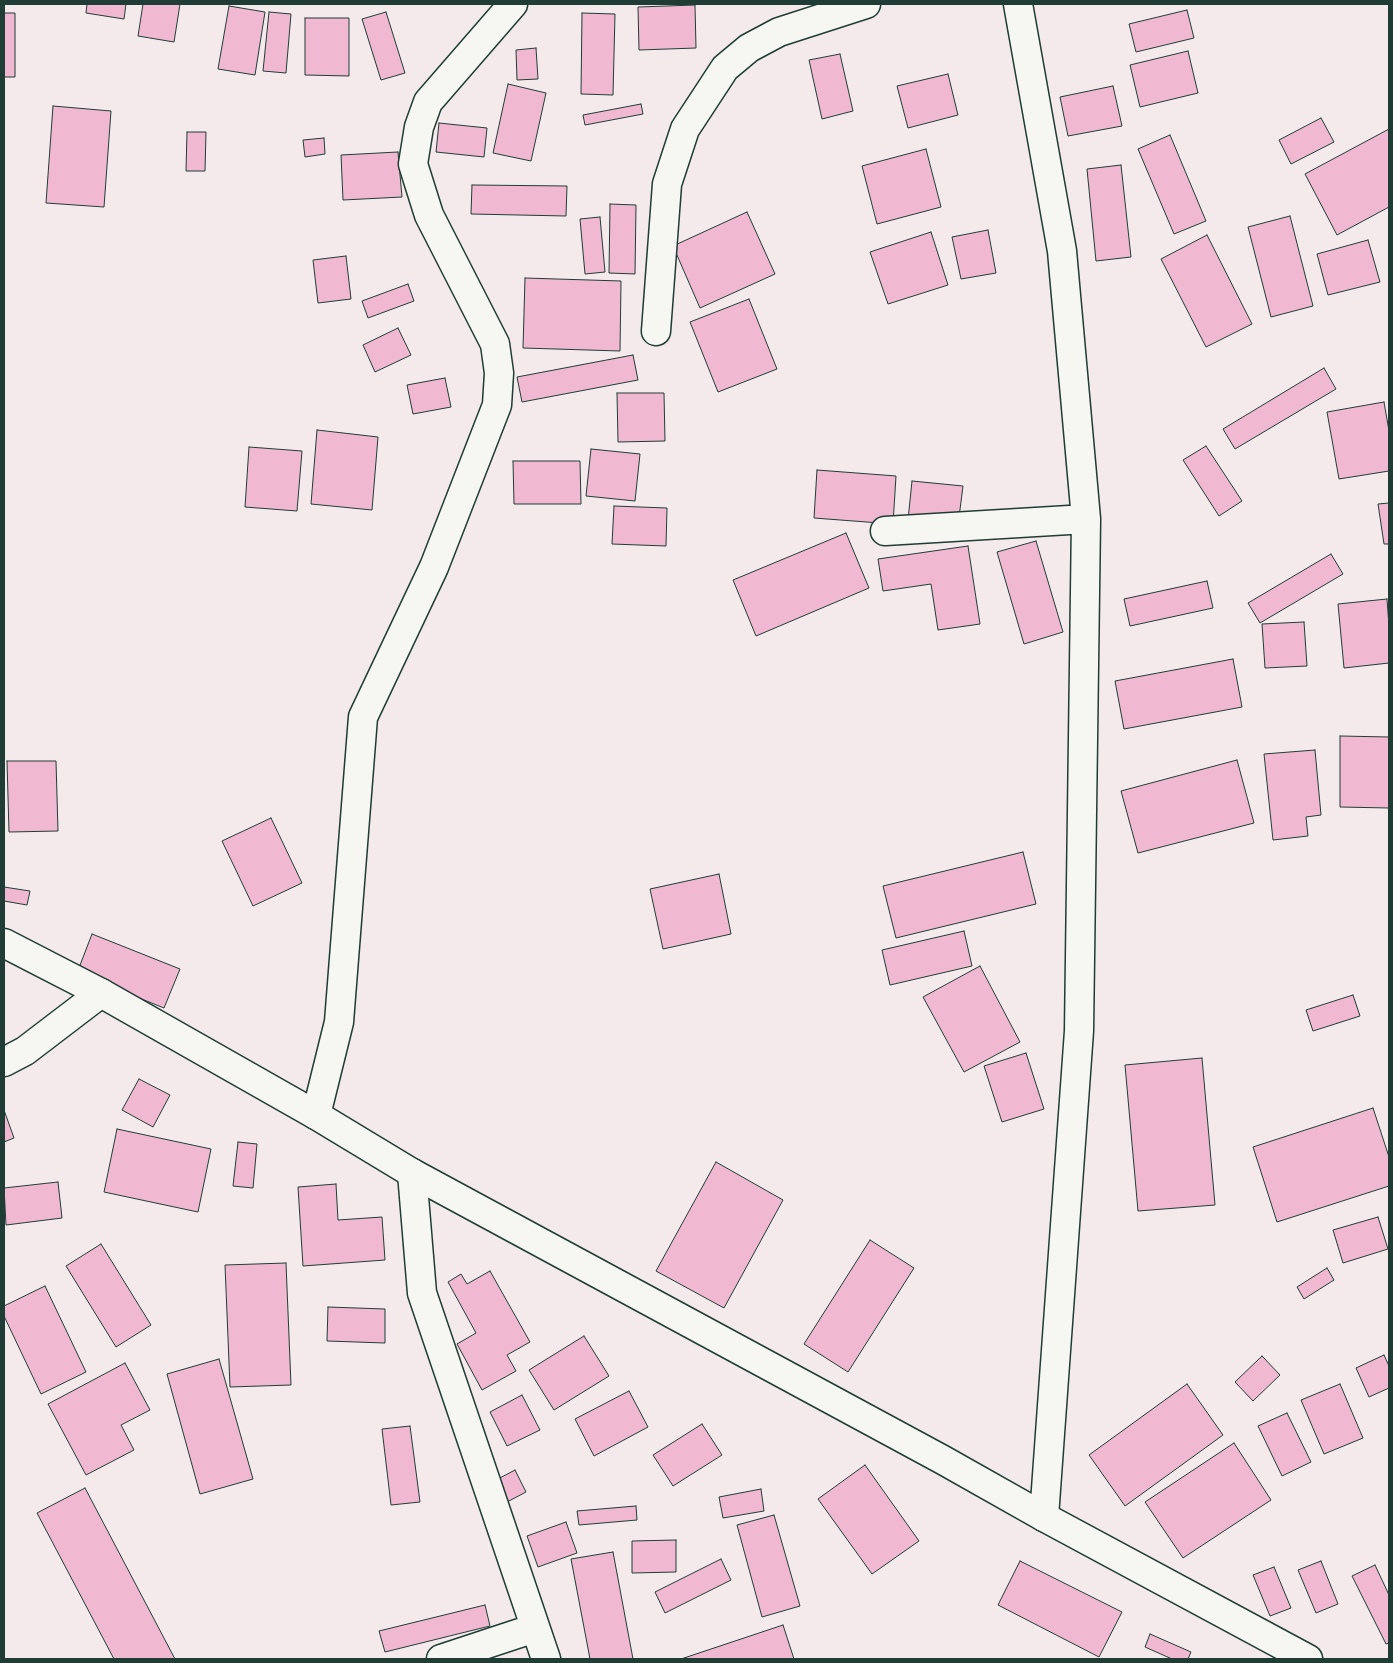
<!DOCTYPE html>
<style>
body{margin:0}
#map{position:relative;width:1393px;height:1663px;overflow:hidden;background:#f5eaeb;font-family:Caveat,sans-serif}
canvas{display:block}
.frame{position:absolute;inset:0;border:5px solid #1f3d34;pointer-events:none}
</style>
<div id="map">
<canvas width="1393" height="1663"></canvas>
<div class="frame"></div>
</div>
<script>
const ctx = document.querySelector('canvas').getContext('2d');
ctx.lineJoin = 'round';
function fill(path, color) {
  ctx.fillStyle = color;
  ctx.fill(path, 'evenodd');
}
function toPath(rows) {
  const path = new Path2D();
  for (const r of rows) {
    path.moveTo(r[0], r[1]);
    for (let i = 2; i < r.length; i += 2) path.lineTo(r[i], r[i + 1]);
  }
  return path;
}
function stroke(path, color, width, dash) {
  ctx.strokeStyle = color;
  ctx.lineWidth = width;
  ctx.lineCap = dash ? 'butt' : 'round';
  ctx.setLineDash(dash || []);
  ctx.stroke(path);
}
const building = toPath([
 [87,4,126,4,124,19,86,13,87,4],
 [143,4,180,4,174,42,138,36,143,4],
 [695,5,696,48,639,50,638,7,695,5],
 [229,6,265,12,255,75,218,69,229,6],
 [1187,10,1194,38,1136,52,1129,24,1187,10],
 [269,12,291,14,286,73,263,71,269,12],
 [386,12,405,73,381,80,362,19,386,12],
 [4,13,15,13,15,77,4,77,4,13],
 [582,13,615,14,613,95,581,94,582,13],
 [305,18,349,18,349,76,305,75,305,18],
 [536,48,538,79,517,80,516,50,536,48],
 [1188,51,1198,93,1140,107,1130,65,1188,51],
 [840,54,853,111,822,119,809,60,840,54],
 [948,74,958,115,908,128,897,86,948,74],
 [508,84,546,93,531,161,493,153,508,84],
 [1113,86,1122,126,1068,136,1060,97,1113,86],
 [641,104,643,114,585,125,583,115,641,104],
 [53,106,111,111,104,207,46,203,53,106],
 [1321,118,1334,142,1291,164,1279,140,1321,118],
 [439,123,487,128,484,157,436,152,439,123],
 [1389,129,1389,207,1337,235,1305,174,1389,129],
 [187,132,206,132,205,171,186,171,187,132],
 [1170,135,1206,221,1174,234,1138,149,1170,135],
 [324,138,325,154,305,157,303,140,324,138],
 [926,149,941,207,877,224,862,166,926,149],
 [398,152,402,197,343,200,341,155,398,152],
 [1121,165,1131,257,1096,261,1087,169,1121,165],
 [472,185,567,186,566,216,471,214,472,185],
 [610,204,636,205,635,274,609,273,610,204],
 [747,212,775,274,700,308,673,246,747,212],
 [1290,216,1313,306,1271,317,1248,227,1290,216],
 [600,217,605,272,585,274,580,219,600,217],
 [988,230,996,273,961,279,952,237,988,230],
 [931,232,948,285,888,304,870,252,931,232],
 [1207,235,1252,324,1206,347,1161,259,1207,235],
 [1368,240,1380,282,1328,295,1317,254,1368,240],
 [346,256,351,299,318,303,313,260,346,256],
 [525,278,621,281,620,351,523,348,525,278],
 [408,284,414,301,368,318,362,301,408,284],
 [749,299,777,369,718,392,690,322,749,299],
 [398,328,411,355,375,372,363,345,398,328],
 [633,355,638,380,522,402,517,377,633,355],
 [1324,368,1336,389,1235,449,1223,429,1324,368],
 [445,378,451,407,413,414,407,385,445,378],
 [617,393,664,393,665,441,618,442,617,393],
 [1384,402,1389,431,1389,471,1339,479,1327,412,1384,402],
 [317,430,378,437,372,510,311,504,317,430],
 [1206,446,1242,501,1219,516,1183,460,1206,446],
 [249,447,302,451,297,511,245,507,249,447],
 [591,449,640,454,635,501,586,496,591,449],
 [513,461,580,461,581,504,514,504,513,461],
 [817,470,896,476,893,524,814,518,817,470],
 [912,481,963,486,958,525,908,520,912,481],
 [1389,503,1389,544,1384,544,1378,504,1389,503],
 [614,506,667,508,666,546,612,544,614,506],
 [846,533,869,588,756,636,733,580,846,533],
 [1036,541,1063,632,1024,644,997,552,1036,541],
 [968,546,980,624,938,630,931,584,883,591,878,559,968,546],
 [1331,554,1343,574,1260,623,1248,603,1331,554],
 [1207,581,1213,608,1130,626,1124,599,1207,581],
 [1387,599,1389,626,1389,663,1344,668,1338,604,1387,599],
 [1304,622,1307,666,1265,668,1262,624,1304,622],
 [1233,659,1242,707,1124,729,1115,681,1233,659],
 [1340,736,1389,737,1389,808,1340,807,1340,736],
 [1315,750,1321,815,1306,817,1308,836,1273,840,1264,754,1315,750],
 [1237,760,1254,823,1138,853,1121,791,1237,760],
 [7,761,56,761,58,831,9,832,7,761],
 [271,818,302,883,253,906,222,841,271,818],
 [1023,852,1036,904,896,938,883,886,1023,852],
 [719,874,731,934,663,949,650,889,719,874],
 [4,887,30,891,27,905,4,901,4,887],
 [964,931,972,966,890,985,882,950,964,931],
 [92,934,180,969,164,1008,77,973,92,934],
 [980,966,1020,1042,964,1072,923,997,980,966],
 [1353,995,1360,1016,1313,1031,1306,1010,1353,995],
 [1026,1053,1044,1109,1002,1122,984,1066,1026,1053],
 [1202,1058,1215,1205,1138,1211,1125,1065,1202,1058],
 [139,1079,170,1095,153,1127,122,1110,139,1079],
 [1373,1108,1389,1157,1389,1186,1277,1222,1253,1147,1373,1108],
 [4,1110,14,1138,4,1142,4,1110],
 [117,1129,211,1149,198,1212,104,1192,117,1129],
 [238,1142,257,1144,253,1188,233,1186,238,1142],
 [716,1162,783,1200,724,1308,656,1271,716,1162],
 [58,1182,62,1218,6,1225,4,1188,58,1182],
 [336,1184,338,1220,382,1217,385,1260,303,1266,298,1187,336,1184],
 [1378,1217,1388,1249,1343,1263,1333,1230,1378,1217],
 [870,1240,914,1268,848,1372,804,1344,870,1240],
 [101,1244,151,1325,116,1347,66,1266,101,1244],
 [286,1263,291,1385,230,1387,225,1265,286,1263],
 [1327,1268,1334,1280,1304,1299,1297,1287,1327,1268],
 [490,1271,530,1342,507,1355,516,1371,482,1390,457,1344,476,1333,448,1282,461,1274,467,1284,490,1271],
 [45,1286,86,1372,41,1394,4,1316,4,1306,45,1286],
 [328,1307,385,1309,385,1343,327,1341,328,1307],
 [584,1336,609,1376,554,1410,529,1370,584,1336],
 [1384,1355,1389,1366,1389,1388,1369,1397,1356,1368,1384,1355],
 [1262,1356,1280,1375,1253,1401,1235,1382,1262,1356],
 [219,1359,253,1479,200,1494,167,1374,219,1359],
 [125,1363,150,1410,121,1425,134,1450,86,1475,48,1404,125,1363],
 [1187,1384,1223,1435,1125,1506,1089,1455,1187,1384],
 [1340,1384,1363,1438,1324,1454,1301,1400,1340,1384],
 [629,1391,648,1427,594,1456,575,1419,629,1391],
 [522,1395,540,1430,507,1446,490,1412,522,1395],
 [1287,1413,1311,1462,1282,1476,1258,1426,1287,1413],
 [702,1424,722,1455,673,1486,653,1455,702,1424],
 [410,1426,420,1502,391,1505,382,1429,410,1426],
 [1234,1443,1271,1500,1183,1558,1145,1502,1234,1443],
 [865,1465,919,1541,872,1574,818,1499,865,1465],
 [515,1470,526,1492,507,1502,496,1480,515,1470],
 [85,1488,175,1659,114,1659,37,1513,85,1488],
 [761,1489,764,1511,723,1518,719,1497,761,1489],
 [636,1506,637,1520,579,1525,577,1511,636,1506],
 [774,1515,800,1606,762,1617,737,1525,774,1515],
 [566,1522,577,1553,538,1567,527,1536,566,1522],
 [676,1540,676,1572,632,1573,632,1541,676,1540],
 [613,1552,633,1659,590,1659,571,1559,613,1552],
 [721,1559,731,1580,665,1613,655,1592,721,1559],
 [1020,1561,1122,1612,1099,1657,998,1605,1020,1561],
 [1321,1561,1338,1604,1316,1613,1298,1570,1321,1561],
 [1375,1565,1389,1595,1389,1643,1386,1644,1352,1576,1375,1565],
 [1274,1567,1291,1608,1270,1616,1253,1575,1274,1567],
 [485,1605,490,1626,385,1652,379,1631,485,1605],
 [783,1625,794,1659,681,1659,783,1625],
 [1150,1634,1191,1652,1188,1659,1172,1659,1145,1647,1150,1634]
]);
const minor = toPath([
 [1018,4,1062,251,1086,519,1079,1031,1044,1517],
 [656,331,667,184,685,129,725,68,749,48,779,32,866,4],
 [885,531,1086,519],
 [4,1062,25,1051,101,993],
 [316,1115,339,1022,363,717,434,567,497,405,499,373,495,344,429,215,413,164,419,127,428,102,513,4],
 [412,1173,422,1293,546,1659],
 [441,1659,535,1628]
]);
const tertiary = toPath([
 [4,943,101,993,316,1115,412,1173,943,1460,1044,1517,1308,1659]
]);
fill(building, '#f0b9d1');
stroke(building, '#1f3d34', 1);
stroke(minor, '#1f3d34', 31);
stroke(tertiary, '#1f3d34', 31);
stroke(minor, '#f6f6f2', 28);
stroke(tertiary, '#f6f6f2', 28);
</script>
